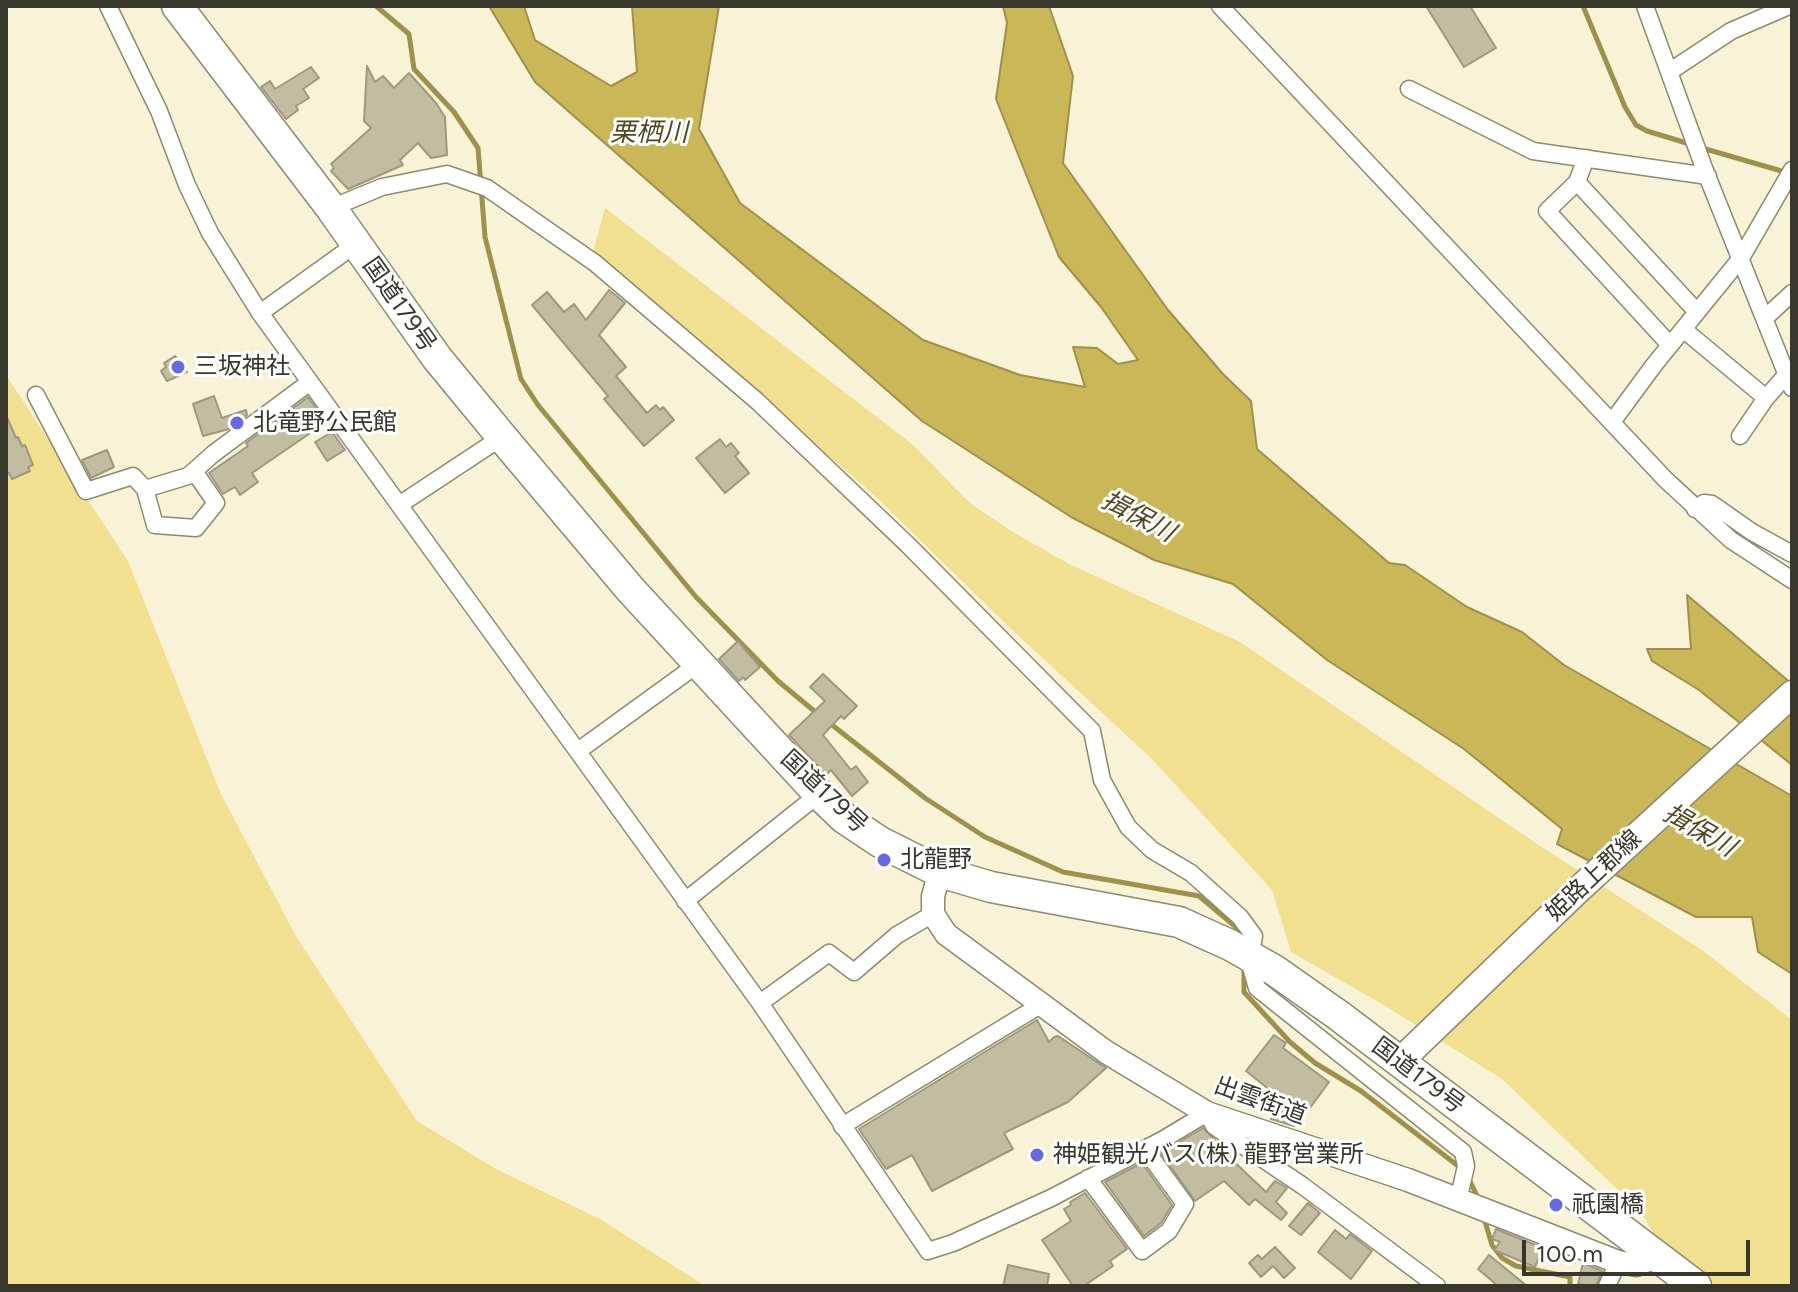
<!DOCTYPE html>
<meta charset="utf-8">
<style>
body{margin:0}
#map{position:relative;width:1798px;height:1292px;overflow:hidden;background:#f8f3d6;font-family:Figtree,sans-serif}
canvas{display:block}
.frame{position:absolute;inset:0;border:8px solid #39372c;pointer-events:none}
.scale{position:absolute;left:1522px;top:1240px;width:228px;height:36px;box-sizing:border-box;border:4px solid #39372c;border-top:0;padding-left:10px;font-size:24px;line-height:28px;white-space:nowrap;color:#39372c;-webkit-text-stroke:6px #fff;paint-order:stroke}
</style>
<div id="map">
<canvas width="1798" height="1292"></canvas>
<div class="frame"></div>
<div class="scale">100 m</div>
</div>
<script>
const ctx = document.querySelector('canvas').getContext('2d');
ctx.lineJoin = 'round';
function fill(path, color) {
  ctx.fillStyle = color;
  ctx.fill(path, 'evenodd');
}
function toPath(rows) {
  const path = new Path2D();
  for (const r of rows) {
    path.moveTo(r[0], r[1]);
    for (let i = 2; i < r.length; i += 2) path.lineTo(r[i], r[i + 1]);
  }
  return path;
}
function stroke(path, color, width, dash) {
  ctx.strokeStyle = color;
  ctx.lineWidth = width;
  ctx.lineCap = dash ? 'butt' : 'round';
  ctx.setLineDash(dash || []);
  ctx.stroke(path);
}
function label(font, color, halo, rows, align = 'center') {
  ctx.font = font + ' Figtree,"Noto Sans JP",sans-serif';
  ctx.lineWidth = 6;
  ctx.setLineDash([]);
  ctx.textBaseline = 'middle';
  ctx.strokeStyle = halo;
  ctx.fillStyle = color;
  for (const [text, x, y, turn = 0] of rows) {
    ctx.save();
    ctx.translate(x, y);
    ctx.rotate((+turn || 0) * Math.PI / 180);
    ctx.textAlign = isNaN(turn) ? turn : align;
    if (halo) ctx.strokeText(text, 0, 0);
    ctx.fillText(text, 0, 0);
    ctx.restore();
  }
}
const green = toPath([
 [605,208,912,444,971,504,1013,532,1069,564,1240,642,1540,846,1702,950,1792,1020,1792,1286,1716,1286,1658,1240,1640,1211,1502,1079,1382,1004,1291,952,1272,890,1151,758,1009,627,874,495,593,252],
 [6,375,128,561,220,792,297,938,417,1121,496,1169,600,1219,705,1286,6,1286]
]);
const water = toPath([
 [489,6,524,6,535,40,611,86,637,72,632,6,719,6,699,129,740,203,923,340,1020,375,1085,387,1073,347,1097,348,1118,364,1138,360,1101,307,1059,257,996,99,1007,23,1003,6,1049,6,1073,76,1063,163,1168,310,1223,374,1251,401,1257,449,1389,563,1405,565,1467,607,1522,632,1564,665,1792,796,1792,974,1758,952,1752,917,1696,917,1557,844,1562,829,1464,749,1327,660,1233,584,1154,560,1071,517,922,421,535,82,489,6],
 [1687,595,1792,684,1792,765,1699,690,1652,661,1647,649,1691,649,1687,595]
]);
const stream = toPath([
 [376,6,409,34,414,69,454,112,478,148,485,237,521,379,538,405,696,597,778,681,819,715],
 [1583,6,1625,107,1636,125,1647,131,1693,145],
 [1702,148,1785,172],
 [827,721,925,798,985,837,1063,872,1199,896,1243,933,1243,942],
 [1244,968,1244,992,1290,1042,1315,1063,1361,1091,1462,1169],
 [1468,1177,1479,1200],
 [1484,1218,1492,1245,1502,1258,1516,1266,1570,1277,1570,1286]
]);
const building = toPath([
 [1426,6,1470,6,1496,48,1464,67,1426,6],
 [367,66,375,82,383,76,394,88,409,73,436,103,445,117,447,155,431,158,418,143,400,160,403,165,348,189,331,171,334,168,331,164,371,128,364,121,367,66],
 [311,67,319,78,303,89,309,98,296,106,298,110,286,119,261,87,270,81,275,89,311,67],
 [609,290,625,303,599,335,626,367,616,376,647,413,656,405,660,410,663,407,674,420,644,446,604,399,608,396,532,305,547,292,564,312,574,304,586,320,609,290],
 [175,356,187,372,167,381,161,371,166,367,164,363,175,356],
 [214,396,222,418,246,410,247,415,229,429,203,436,193,404,214,396],
 [308,397,318,411,301,422,309,434,252,473,258,482,240,495,235,487,223,494,209,473,248,446,246,443,308,397],
 [6,415,16,438,18,437,22,446,25,445,33,465,28,467,30,471,12,479,9,473,6,474,6,415],
 [332,432,345,450,327,461,315,442,332,432],
 [720,439,726,447,731,443,739,453,735,456,749,473,725,493,696,458,720,439],
 [107,450,114,467,91,478,82,460,107,450],
 [738,641,760,667,745,680,743,677,739,681,719,659,738,641],
 [823,674,857,706,844,719,841,716,823,735,851,770,856,766,868,782,852,796,831,770,826,775,789,735,825,701,810,687,823,674],
 [1037,1020,1049,1042,1054,1037,1058,1036,1106,1068,1068,1102,1004,1133,1013,1149,932,1191,912,1155,886,1169,859,1129,1037,1020],
 [1274,1035,1286,1043,1283,1048,1329,1082,1310,1108,1306,1105,1294,1126,1271,1119,1281,1099,1246,1071,1274,1035],
 [1203,1128,1222,1147,1231,1151,1233,1154,1229,1157,1266,1192,1275,1181,1287,1188,1276,1202,1287,1213,1281,1220,1255,1199,1249,1205,1224,1181,1195,1201,1161,1153,1203,1128],
 [1142,1163,1172,1205,1161,1223,1144,1236,1105,1182,1142,1163],
 [1085,1193,1127,1249,1110,1261,1113,1266,1084,1286,1073,1286,1042,1240,1071,1221,1064,1209,1071,1205,1070,1202,1085,1193],
 [1308,1203,1320,1213,1301,1235,1289,1226,1308,1203],
 [1496,1229,1543,1248,1535,1267,1494,1250,1500,1242,1492,1239,1496,1229],
 [1335,1230,1346,1239,1350,1234,1372,1251,1351,1279,1318,1252,1335,1230],
 [1275,1247,1295,1268,1284,1278,1273,1266,1261,1277,1249,1263,1258,1255,1262,1259,1275,1247],
 [1489,1255,1527,1286,1498,1286,1478,1269,1489,1255],
 [1583,1263,1602,1271,1596,1286,1578,1284,1583,1263],
 [1008,1265,1049,1274,1047,1286,1003,1286,1008,1265]
]);
const street = toPath([
 [108,6,159,111,187,185,210,233,260,313,760,1003,928,1251,953,1243,1051,1198,1164,1139,1207,1113,1214,1126,1303,1186,1437,1286],
 [1220,6,1665,479,1731,540,1792,580],
 [1645,6,1704,168,1792,388],
 [1669,72,1731,31,1789,6],
 [1409,89,1533,151,1708,176],
 [1586,158,1577,182,1547,211,1670,345],
 [1577,182,1697,312],
 [331,208,382,187,447,174,487,188,595,263,757,401,908,545,1092,731,1102,780,1128,827,1152,850,1191,873,1240,917,1254,936,1253,942],
 [260,313,356,244],
 [1765,318,1792,293],
 [1683,329,1766,398,1787,374],
 [36,395,86,491,133,476,145,489],
 [1612,422,1654,365,1741,258,1792,170],
 [1740,436,1766,398],
 [194,471,216,503,196,528,155,525,145,489,188,476,194,471,213,454,310,382],
 [399,505,502,437],
 [1695,509,1704,503,1712,504,1752,532,1792,554],
 [578,751,698,664],
 [685,901,819,794],
 [1251,967,1257,988,1463,1152,1466,1166,1458,1201],
 [760,1003,829,953,854,972,897,935,933,914],
 [842,1126,1042,1004],
 [1088,1178,1142,1251,1169,1231,1185,1204,1145,1149],
 [1607,1286,1618,1262]
]);
const secondary = toPath([
 [940,872,933,896,933,914,946,934,1106,1052,1207,1113,1408,1180,1618,1262,1636,1265,1655,1257]
]);
const primary = toPath([
 [1399,1062,1577,891,1792,694]
]);
const highway = toPath([
 [177,6,331,208,437,358,502,437,630,589,819,794,844,818,880,842,940,872,991,887,1179,922,1230,945,1274,970,1338,1015,1696,1286]
]);
const markers = [
 [178,367,8,"#6669e2"],
 [237,423,8,"#6669e2"],
 [884,860,8,"#6669e2"],
 [1037,1155,8,"#6669e2"],
 [1556,1205,8,"#6669e2"]
];
const streetNames = [
 ["国道179号",399,305,55],
 ["国道179号",824,792,43],
 ["姫路上郡線",1594,876,-43],
 ["国道179号",1418,1076,37],
 ["出雲街道",1260,1101,20]
];
const poiNames = [
 ["三坂神社",194,367],
 ["北竜野公民館",253,423],
 ["北龍野",900,860],
 ["神姫観光バス(株) 龍野営業所",1053,1155],
 ["祇園橋",1572,1205]
];
const waterNames = [
 ["栗栖川",649,133],
 ["揖保川",1138,517,28],
 ["揖保川",1699,831,30]
];
fill(green, '#f1e08f');
fill(water, '#cab757');
stroke(water, '#9e914a', 2);
stroke(stream, '#9e914a', 5);
fill(building, '#c2bda1');
stroke(building, '#9e997e', 2);
stroke(street, '#8d886e', 19);
stroke(secondary, '#8d886e', 25);
stroke(primary, '#8d886e', 29);
stroke(highway, '#8d886e', 33);
stroke(street, '#fff', 16);
stroke(secondary, '#fff', 22);
stroke(primary, '#fff', 26);
stroke(highway, '#fff', 30);
for (const [x, y, r, color] of markers) {
  const dot = new Path2D();
  dot.arc(x, y, r, 0, 2 * Math.PI);
  ctx.fillStyle = color;
  ctx.fill(dot);
  stroke(dot, '#fff', 3);
}
label('24px', '#39372c', '#fff', streetNames);
label('24px', '#39372c', '#fff', poiNames, 'left');
label('italic 26px', '#524921', '#fff', waterNames);
</script>
